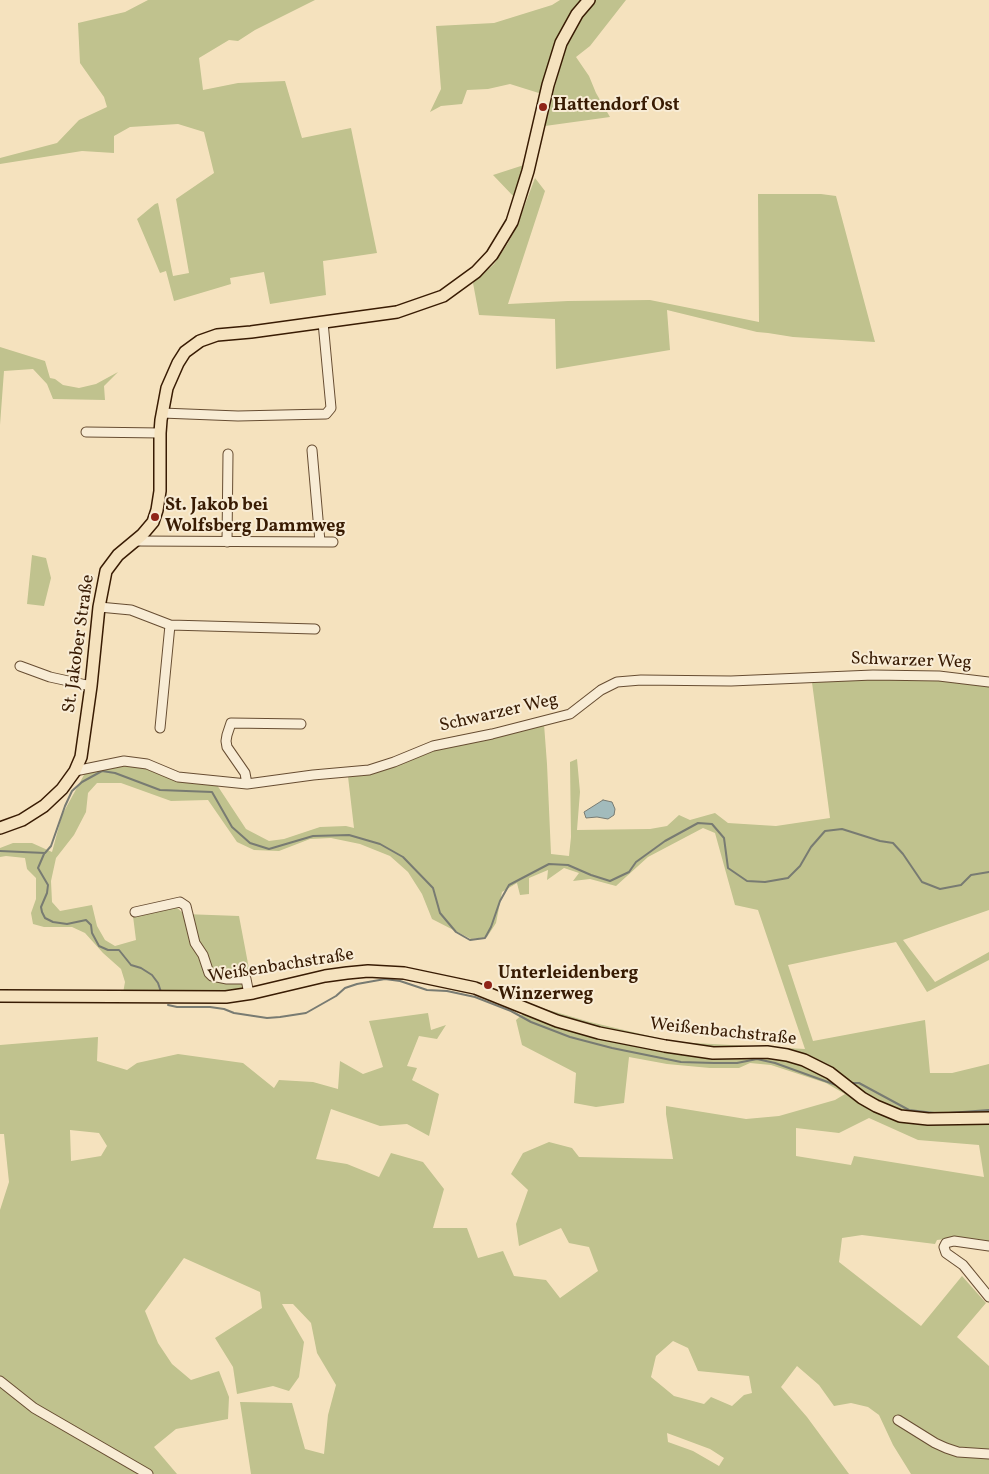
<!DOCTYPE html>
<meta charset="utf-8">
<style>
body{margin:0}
canvas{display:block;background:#f5e2be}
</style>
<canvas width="989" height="1474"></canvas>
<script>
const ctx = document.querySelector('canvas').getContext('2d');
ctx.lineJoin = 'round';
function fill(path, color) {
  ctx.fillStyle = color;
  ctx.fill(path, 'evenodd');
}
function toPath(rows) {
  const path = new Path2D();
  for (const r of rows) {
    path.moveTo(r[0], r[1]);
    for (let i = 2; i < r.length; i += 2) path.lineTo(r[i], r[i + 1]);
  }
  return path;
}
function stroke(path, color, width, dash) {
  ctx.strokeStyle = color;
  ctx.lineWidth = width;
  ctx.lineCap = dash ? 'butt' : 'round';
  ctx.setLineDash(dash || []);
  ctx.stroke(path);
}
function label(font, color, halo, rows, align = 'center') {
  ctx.font = font + ' Vollkorn,serif';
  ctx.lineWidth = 4;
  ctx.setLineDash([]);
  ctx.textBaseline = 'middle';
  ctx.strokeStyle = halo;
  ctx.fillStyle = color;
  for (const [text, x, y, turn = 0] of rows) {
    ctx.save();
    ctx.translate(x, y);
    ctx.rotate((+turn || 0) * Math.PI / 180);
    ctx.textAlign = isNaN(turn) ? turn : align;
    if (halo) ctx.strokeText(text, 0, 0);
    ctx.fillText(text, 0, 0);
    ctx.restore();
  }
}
const green = toPath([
 [148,0,315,0,255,30,238,41,229,40,199,58,203,90,238,83,285,81,302,138,351,128,377,253,323,261,326,295,270,304,264,272,230,278,231,284,174,301,166,271,160,273,137,219,155,204,158,203,173,276,189,273,176,199,214,173,204,132,178,124,130,127,114,136,114,153,82,151,0,164,0,158,57,143,79,120,107,107,104,97,80,63,78,23,125,12],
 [560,0,585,0,542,94,510,84,488,89,467,90,462,104,441,106,430,112,441,89,436,26,494,23,552,5],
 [595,0,626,0,590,46,576,57,589,76,596,93,610,117,545,126,561,63,571,35,588,7],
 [527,164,517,197,496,245,471,271,492,245,508,215,515,198,493,175],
 [535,178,545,191,508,304,568,301,650,300,759,322,758,194,821,194,836,196,875,342,793,337,768,333,757,332,667,310,670,350,556,369,555,319,479,315,473,283,494,264,508,243,517,226],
 [0,347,45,361,50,378,55,379,63,385,79,388,96,384,118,372,104,386,105,400,53,399,47,384,33,369,4,371,0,425],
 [32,555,46,558,51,578,44,606,27,604],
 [811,675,989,680,989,910,903,940,935,982,989,952,989,960,927,992,896,942,788,965,813,1041,925,1020,930,1073,952,1073,989,1064,989,1243,953,1238,937,1240,935,1244,862,1235,842,1238,839,1262,921,1326,962,1276,986,1303,957,1337,989,1366,989,1474,911,1474,893,1445,879,1415,868,1407,851,1403,834,1406,819,1385,797,1366,781,1387,807,1417,849,1474,251,1474,240,1402,292,1403,305,1449,324,1454,328,1415,336,1385,317,1353,311,1323,293,1304,282,1304,304,1342,299,1377,289,1391,273,1386,237,1394,233,1367,215,1338,262,1308,260,1292,184,1258,145,1311,158,1343,172,1364,191,1380,219,1371,229,1397,228,1419,176,1429,154,1447,177,1474,0,1474,0,1210,9,1182,4,1134,0,1134,0,1045,98,1037,97,1061,127,1070,137,1063,178,1054,243,1063,274,1088,279,1080,313,1082,338,1089,340,1061,363,1074,383,1067,369,1021,428,1013,431,1030,446,1025,437,1039,419,1036,407,1066,417,1068,412,1080,439,1094,429,1136,407,1124,380,1126,331,1109,316,1159,347,1164,379,1177,391,1153,423,1162,444,1189,433,1228,467,1228,478,1258,503,1251,514,1276,546,1280,560,1298,598,1271,589,1247,569,1243,561,1228,519,1246,516,1224,528,1190,511,1174,523,1153,549,1142,572,1148,579,1157,673,1159,666,1114,666,1106,746,1119,779,1116,835,1100,845,1094,826,1083,771,1065,750,1063,739,1068,710,1068,667,1064,629,1057,624,1103,596,1107,574,1103,576,1073,522,1045,516,1020,531,1007,538,1007,590,1022,675,1042,805,1049,758,910,735,905,715,833,703,828,648,857,616,886,590,879,573,881,579,873,564,868,547,880,548,870,529,878,529,894,520,895,517,883,502,892,496,923,487,937,471,939,432,919,422,894,408,872,390,856,360,844,331,838,310,839,279,851,254,850,237,842,208,800,171,801,121,783,97,783,88,793,86,812,74,835,56,858,51,881,52,902,60,911,92,905,97,926,105,940,115,946,136,940,133,916,175,906,184,914,239,916,253,990,218,995,123,993,125,982,121,969,103,953,85,933,72,927,44,927,33,924,31,913,36,899,36,878,27,869,25,858,6,856,0,857,0,848,13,843,32,843,52,852,62,815,85,773,109,766,142,766,178,781,217,785,246,829,269,841,284,839,320,827,346,826,354,828,347,768,381,763,459,735,464,742,544,724,547,764,551,854,569,856,571,837,570,762,577,759,580,792,577,830,650,829,667,826,679,815,690,820,715,813,728,823,776,826,830,818],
 [869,1118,918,1140,979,1145,984,1177,854,1156,851,1165,796,1156,796,1128,839,1133],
 [70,1130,99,1133,107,1146,101,1156,71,1161],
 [673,1341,688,1348,698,1371,749,1376,752,1393,744,1395,732,1406,711,1397,704,1404,674,1396,651,1377,656,1356],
 [667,1433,710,1449,724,1458,719,1466,693,1451,668,1442]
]);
const water = toPath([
 [603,800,612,802,615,809,614,815,608,819,597,817,586,818,584,812,603,800]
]);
const stream = toPath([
 [0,851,45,853,51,846,65,806,72,791,82,782,102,771,115,773,160,790,212,792,232,827,250,843,269,849,313,836,349,835,380,844,403,857,433,888,440,913,456,932,470,940,485,938,491,927,500,901,509,885,549,864,568,865,591,875,610,881,629,872,636,862,665,841,698,823,712,824,724,838,728,868,747,881,765,882,788,878,800,866,811,847,825,831,842,829,880,841,893,843,903,854,922,882,940,889,961,885,971,875,989,872],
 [44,854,38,868,48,885,47,893,41,907,42,912,45,918,53,922,67,924,86,920,91,925,92,933,99,946,108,950,119,950,131,965,141,968,152,975,158,983,161,992],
 [168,1005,177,1007,210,1007,224,1009,234,1013,267,1018,280,1017,306,1013,336,996,345,988,357,984,385,979,400,981,427,990,447,991,475,997,511,1011,531,1022,570,1037,612,1048,681,1062,714,1063,737,1063,757,1059,775,1063,836,1085],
 [851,1083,859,1083,909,1110,934,1113],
 [949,1113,989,1110]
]);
const minor = toPath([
 [162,413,238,416,326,414,331,408,323,322],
 [86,432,160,433],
 [312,450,320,542],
 [135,541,333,542],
 [227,542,228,454],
 [99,607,131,610,170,625,315,629],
 [20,666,50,677,91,686],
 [160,728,170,625],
 [75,771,124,761,147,764,178,777,247,784,313,775,369,770,394,762,433,746,492,734,570,714,601,690,617,682,641,680,731,681,873,675,939,676,989,682],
 [247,784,245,773,227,747,226,741,227,735,231,723,301,724],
 [135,912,180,902,186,906,195,943,203,955,209,973,212,976,227,979,246,979,249,994],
 [989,1246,954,1241,946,1243,944,1247,946,1253,963,1265,989,1297],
 [0,1381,34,1408,148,1474],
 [898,1420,935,1443,946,1448,958,1452,989,1454]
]);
const major = toPath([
 [0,828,22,820,44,806,62,789,75,771,81,757,91,686,99,607,106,571,118,555,142,535,153,522,157,510,160,491,160,433,161,420,167,388,178,363,185,352,200,341,217,335,251,332,397,312,443,296,476,272,492,255,512,222,528,171,548,85,561,43,577,14,589,0],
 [0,996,226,997,253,993,325,976,347,973,368,971,404,973,475,988,557,1021,599,1033,665,1046,713,1053,767,1052,787,1055,804,1060,830,1073,862,1098,876,1106,900,1116,928,1119,989,1118]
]);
const markers = [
 [543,107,5,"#8f2418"],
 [155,517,5,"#8f2418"],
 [488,985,5,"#8f2418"]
];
const poiNames = [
 ["Hattendorf Ost",553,107],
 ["St. Jakob bei",165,507],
 ["Wolfsberg Dammweg",165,528],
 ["Unterleidenberg",498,975],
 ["Winzerweg",498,996]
];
const streetNames = [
 ["St. Jakober Straße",80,644,-82],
 ["Schwarzer Weg",911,662,2],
 ["Schwarzer Weg",499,714,-13],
 ["Weißenbachstraße",281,967,-9],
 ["Weißenbachstraße",723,1033,6]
];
fill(green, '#c0c28e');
fill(water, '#a2bbbc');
stroke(water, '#787b72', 1);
stroke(stream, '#787b72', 2);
stroke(minor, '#674d32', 11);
stroke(major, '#381b03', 14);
stroke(minor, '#f8ecd5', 9);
stroke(major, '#f5e2be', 11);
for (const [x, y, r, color] of markers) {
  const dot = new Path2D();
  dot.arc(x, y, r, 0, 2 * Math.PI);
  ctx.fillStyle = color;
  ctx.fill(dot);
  stroke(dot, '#f8ecd5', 2);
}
label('bold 18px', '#381b03', '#f8ecd5', poiNames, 'left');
label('18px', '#381b03', '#f8ecd5', streetNames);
</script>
